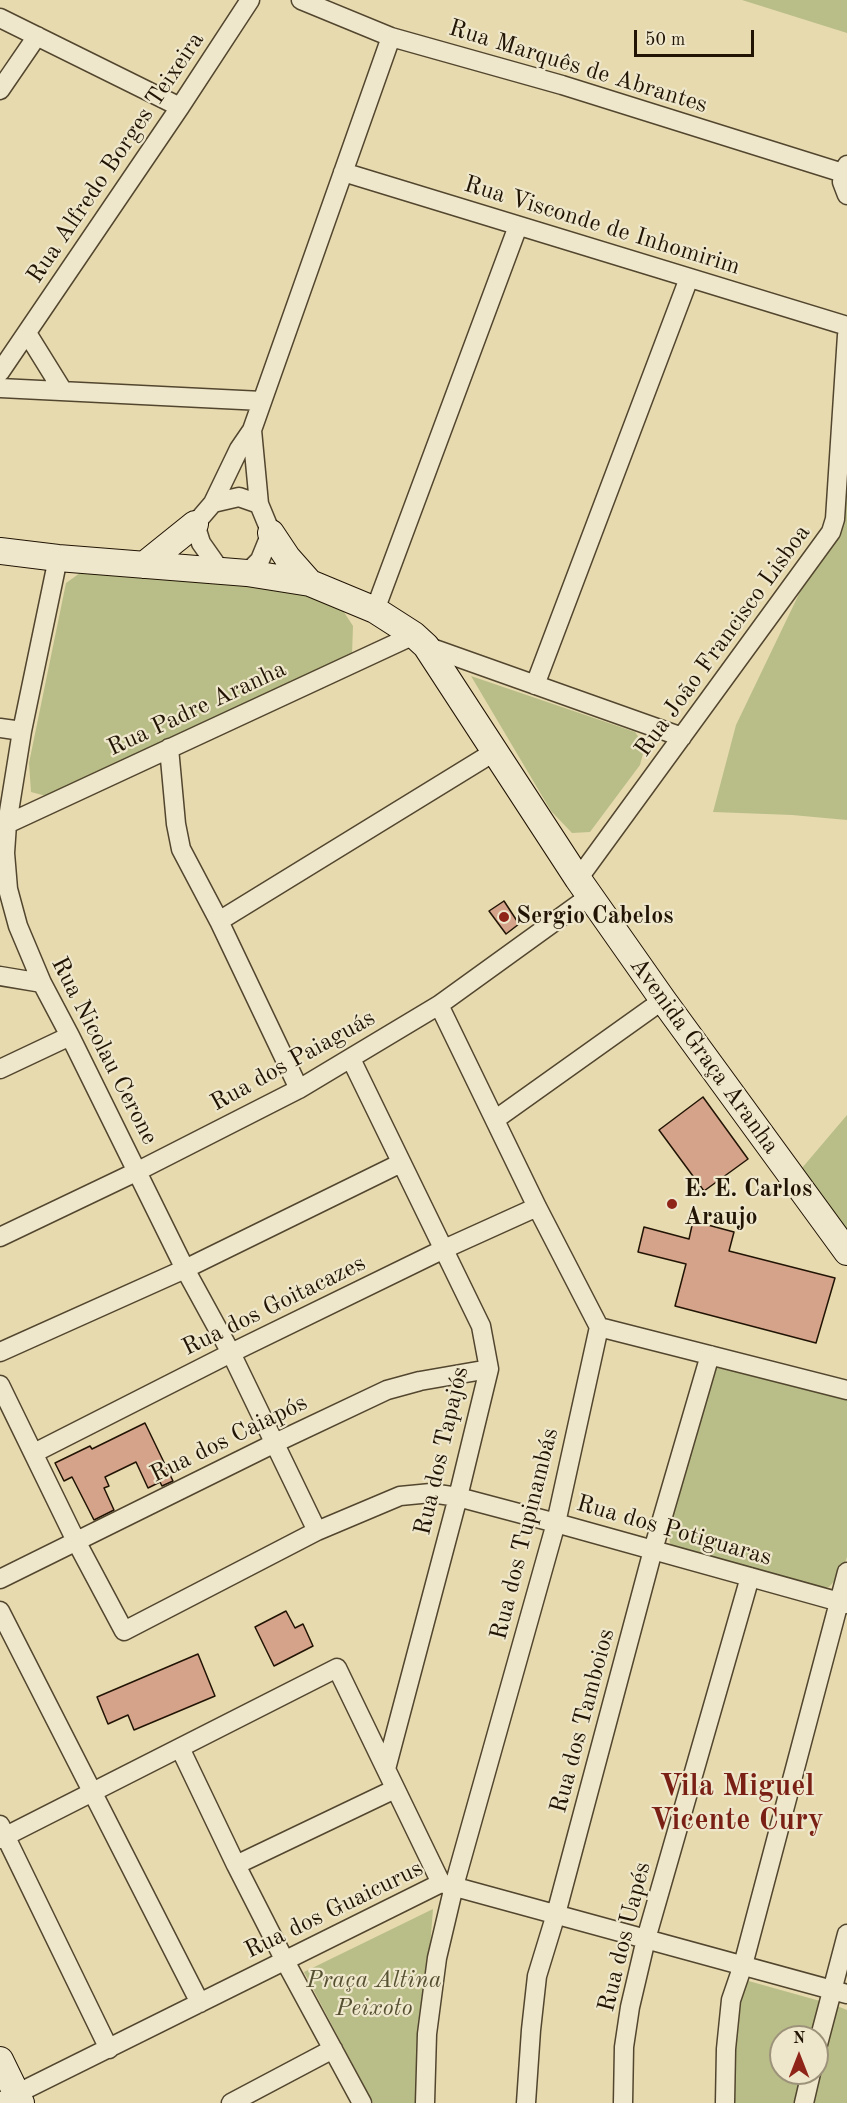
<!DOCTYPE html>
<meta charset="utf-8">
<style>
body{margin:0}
#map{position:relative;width:847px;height:2103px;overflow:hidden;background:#e7daaf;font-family:"Old Standard TT",serif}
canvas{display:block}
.north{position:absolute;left:769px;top:2025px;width:60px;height:60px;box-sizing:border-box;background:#efe7cb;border:2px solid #9d937b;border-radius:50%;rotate:0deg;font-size:16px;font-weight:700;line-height:24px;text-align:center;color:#211404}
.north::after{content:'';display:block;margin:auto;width:21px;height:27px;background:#8f2418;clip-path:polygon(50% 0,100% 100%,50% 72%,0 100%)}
.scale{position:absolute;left:634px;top:30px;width:120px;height:27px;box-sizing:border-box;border:3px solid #211404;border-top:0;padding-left:8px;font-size:18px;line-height:21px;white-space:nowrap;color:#211404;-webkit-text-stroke:4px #efe7cb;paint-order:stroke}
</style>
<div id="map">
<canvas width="847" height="2103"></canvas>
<div class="north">N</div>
<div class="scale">50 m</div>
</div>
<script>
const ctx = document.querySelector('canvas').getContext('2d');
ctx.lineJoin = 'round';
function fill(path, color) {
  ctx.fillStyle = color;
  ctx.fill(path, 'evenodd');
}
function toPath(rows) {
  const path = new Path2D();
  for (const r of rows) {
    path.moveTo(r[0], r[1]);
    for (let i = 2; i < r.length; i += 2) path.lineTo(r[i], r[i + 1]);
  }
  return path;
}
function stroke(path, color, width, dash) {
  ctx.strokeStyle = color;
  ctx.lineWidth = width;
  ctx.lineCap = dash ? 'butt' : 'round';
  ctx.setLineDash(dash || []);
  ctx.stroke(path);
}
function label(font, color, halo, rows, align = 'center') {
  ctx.font = font + ' "Old Standard TT",serif';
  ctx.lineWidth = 4.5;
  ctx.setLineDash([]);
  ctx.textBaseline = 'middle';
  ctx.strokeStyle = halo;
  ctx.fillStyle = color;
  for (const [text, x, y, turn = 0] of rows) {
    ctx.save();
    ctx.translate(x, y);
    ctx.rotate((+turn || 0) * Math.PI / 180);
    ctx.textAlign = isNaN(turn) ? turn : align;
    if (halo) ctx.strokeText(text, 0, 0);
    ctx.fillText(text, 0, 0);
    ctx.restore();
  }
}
const green = toPath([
 [742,0,847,0,847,33],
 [847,335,847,820,792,815,713,812,736,725,835,519],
 [80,573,290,587,342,609,353,626,352,655,50,797,31,792,29,763,66,583],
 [471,676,635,732,645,746,640,765,590,832,572,833,551,811],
 [847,1115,847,1229,802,1168],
 [719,1365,847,1400,847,1557,842,1573,829,1587,813,1589,682,1553,670,1544,667,1521,712,1373],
 [433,1909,418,2103,373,2103,304,1972],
 [745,1980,820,2001,811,2037,781,2037,781,2073,803,2073,795,2103,730,2103,735,2009],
 [837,2006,847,2010,847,2103,811,2103]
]);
const building = toPath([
 [504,901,519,924,506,934,489,911,504,901],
 [703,1097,748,1159,704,1191,659,1130,703,1097],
 [693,1221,734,1232,729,1251,835,1278,816,1343,675,1306,686,1264,638,1252,644,1227,689,1239,693,1221],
 [145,1423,173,1481,162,1486,160,1482,148,1488,136,1462,105,1477,109,1486,104,1488,114,1510,94,1520,72,1477,64,1481,55,1463,90,1446,92,1449,145,1423],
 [286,1611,295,1628,303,1624,313,1646,274,1666,255,1627,286,1611],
 [198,1654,215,1696,134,1730,128,1715,108,1724,97,1697,198,1654]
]);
const street = toPath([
 [301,0,391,37,562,85,843,173],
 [0,18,180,107],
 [0,90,37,36],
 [847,165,843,173,842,182,847,195],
 [343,172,847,326],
 [27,333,63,391],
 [0,372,180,107,250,0],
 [0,388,262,401],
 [213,503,239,497,259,504],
 [58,558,22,731,7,824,5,853,8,889,18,926,42,983,70,1036,185,1269,231,1353,317,1531],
 [220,570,201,543,195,524,213,503,239,449,252,430,391,37],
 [247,573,260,560,271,533,259,504,252,430],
 [375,610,518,226],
 [426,646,682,737],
 [535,685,689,278],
 [0,728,22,731],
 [169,748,176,824,181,849,219,921,299,1089],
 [0,823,7,824,414,635],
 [578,879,831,532,835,519,847,335],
 [219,921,494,752],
 [0,976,42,983],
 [351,1059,481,1326,489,1369,458,1497,386,1769],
 [0,1069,70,1036],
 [496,1119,663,1000],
 [0,1237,138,1171,299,1089,439,1005,590,896],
 [599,1327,847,1390],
 [0,1352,185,1269,401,1163],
 [0,1385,76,1541,124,1631,317,1531,400,1496,431,1493,458,1497,556,1523,847,1604],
 [34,1453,231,1353,442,1250,537,1207],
 [0,1579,275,1443,387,1390,420,1381,489,1369],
 [0,1611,200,2003],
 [180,1748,236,1865,285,1961,362,2103],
 [0,1825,109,2049],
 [0,1839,337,1668,441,1883],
 [236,1865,395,1789],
 [817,2048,847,1934],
 [0,2102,441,1883,847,1994],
 [231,2103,333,2049],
 [425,2103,427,2034,437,1958,454,1886,556,1523,599,1327,537,1207,439,1005],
 [526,2103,531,2030,537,1976,556,1914,653,1550,710,1355],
 [623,2103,624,2047,630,2007,646,1939,750,1577],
 [725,2103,726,2049,731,2000,743,1965,847,1572],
 [804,2103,811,2073]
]);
const secondary = toPath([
 [271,533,287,557,310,583],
 [0,551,58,558,247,573,310,583,375,610,414,635,426,646,578,879,663,1000,847,1252],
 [144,565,195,524],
 [0,2060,21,2103]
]);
const markers = [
 [504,917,6,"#8f2418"],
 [672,1204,6,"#8f2418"]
];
const streetNames = [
 ["Rua Marquês de Abrantes",578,67,17],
 ["Rua Alfredo Borges Teixeira",116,158,-56],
 ["Rua Visconde de Inhomirim",602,226,17],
 ["Rua João Francisco Lisboa",723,641,-54],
 ["Rua Padre Aranha",197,709,-25],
 ["Rua Nicolau Cerone",104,1051,63],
 ["Avenida Graça Aranha",704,1056,54],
 ["Rua dos Paiaguás",293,1061,-29],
 ["Rua dos Goitacazes",274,1306,-26],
 ["Rua dos Caiapós",229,1439,-26],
 ["Rua dos Tapajós",442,1451,-77],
 ["Rua dos Potiguaras",674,1531,16],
 ["Rua dos Tupinambás",525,1534,-76],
 ["Rua dos Tamboios",583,1721,-75],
 ["Rua dos Guaicurus",334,1910,-26],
 ["Rua dos Uapés",625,1937,-76]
];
const poiNames = [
 ["Sergio Cabelos",516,917],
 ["E. E. Carlos",684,1190],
 ["Araujo",684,1218]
];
const parkNames = [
 ["Praça Altina",374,1981],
 ["Peixoto",374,2009]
];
const districtNames = [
 ["Vila Miguel",737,1787],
 ["Vicente Cury",737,1821]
];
fill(green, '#b9be88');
fill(building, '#d5a38a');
stroke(building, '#211404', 1.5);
stroke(street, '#52462f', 21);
stroke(secondary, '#211404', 28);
stroke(street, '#efe7cb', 18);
stroke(secondary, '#efe7cb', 26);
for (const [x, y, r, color] of markers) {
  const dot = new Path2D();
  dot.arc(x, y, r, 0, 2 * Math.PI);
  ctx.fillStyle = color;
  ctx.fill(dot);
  stroke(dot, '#efe7cb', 2);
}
label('24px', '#211404', '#efe7cb', streetNames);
label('bold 24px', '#211404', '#efe7cb', poiNames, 'left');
label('italic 24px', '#565032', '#efe7cb', parkNames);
label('bold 30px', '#7a1f14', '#efe7cb', districtNames);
</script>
